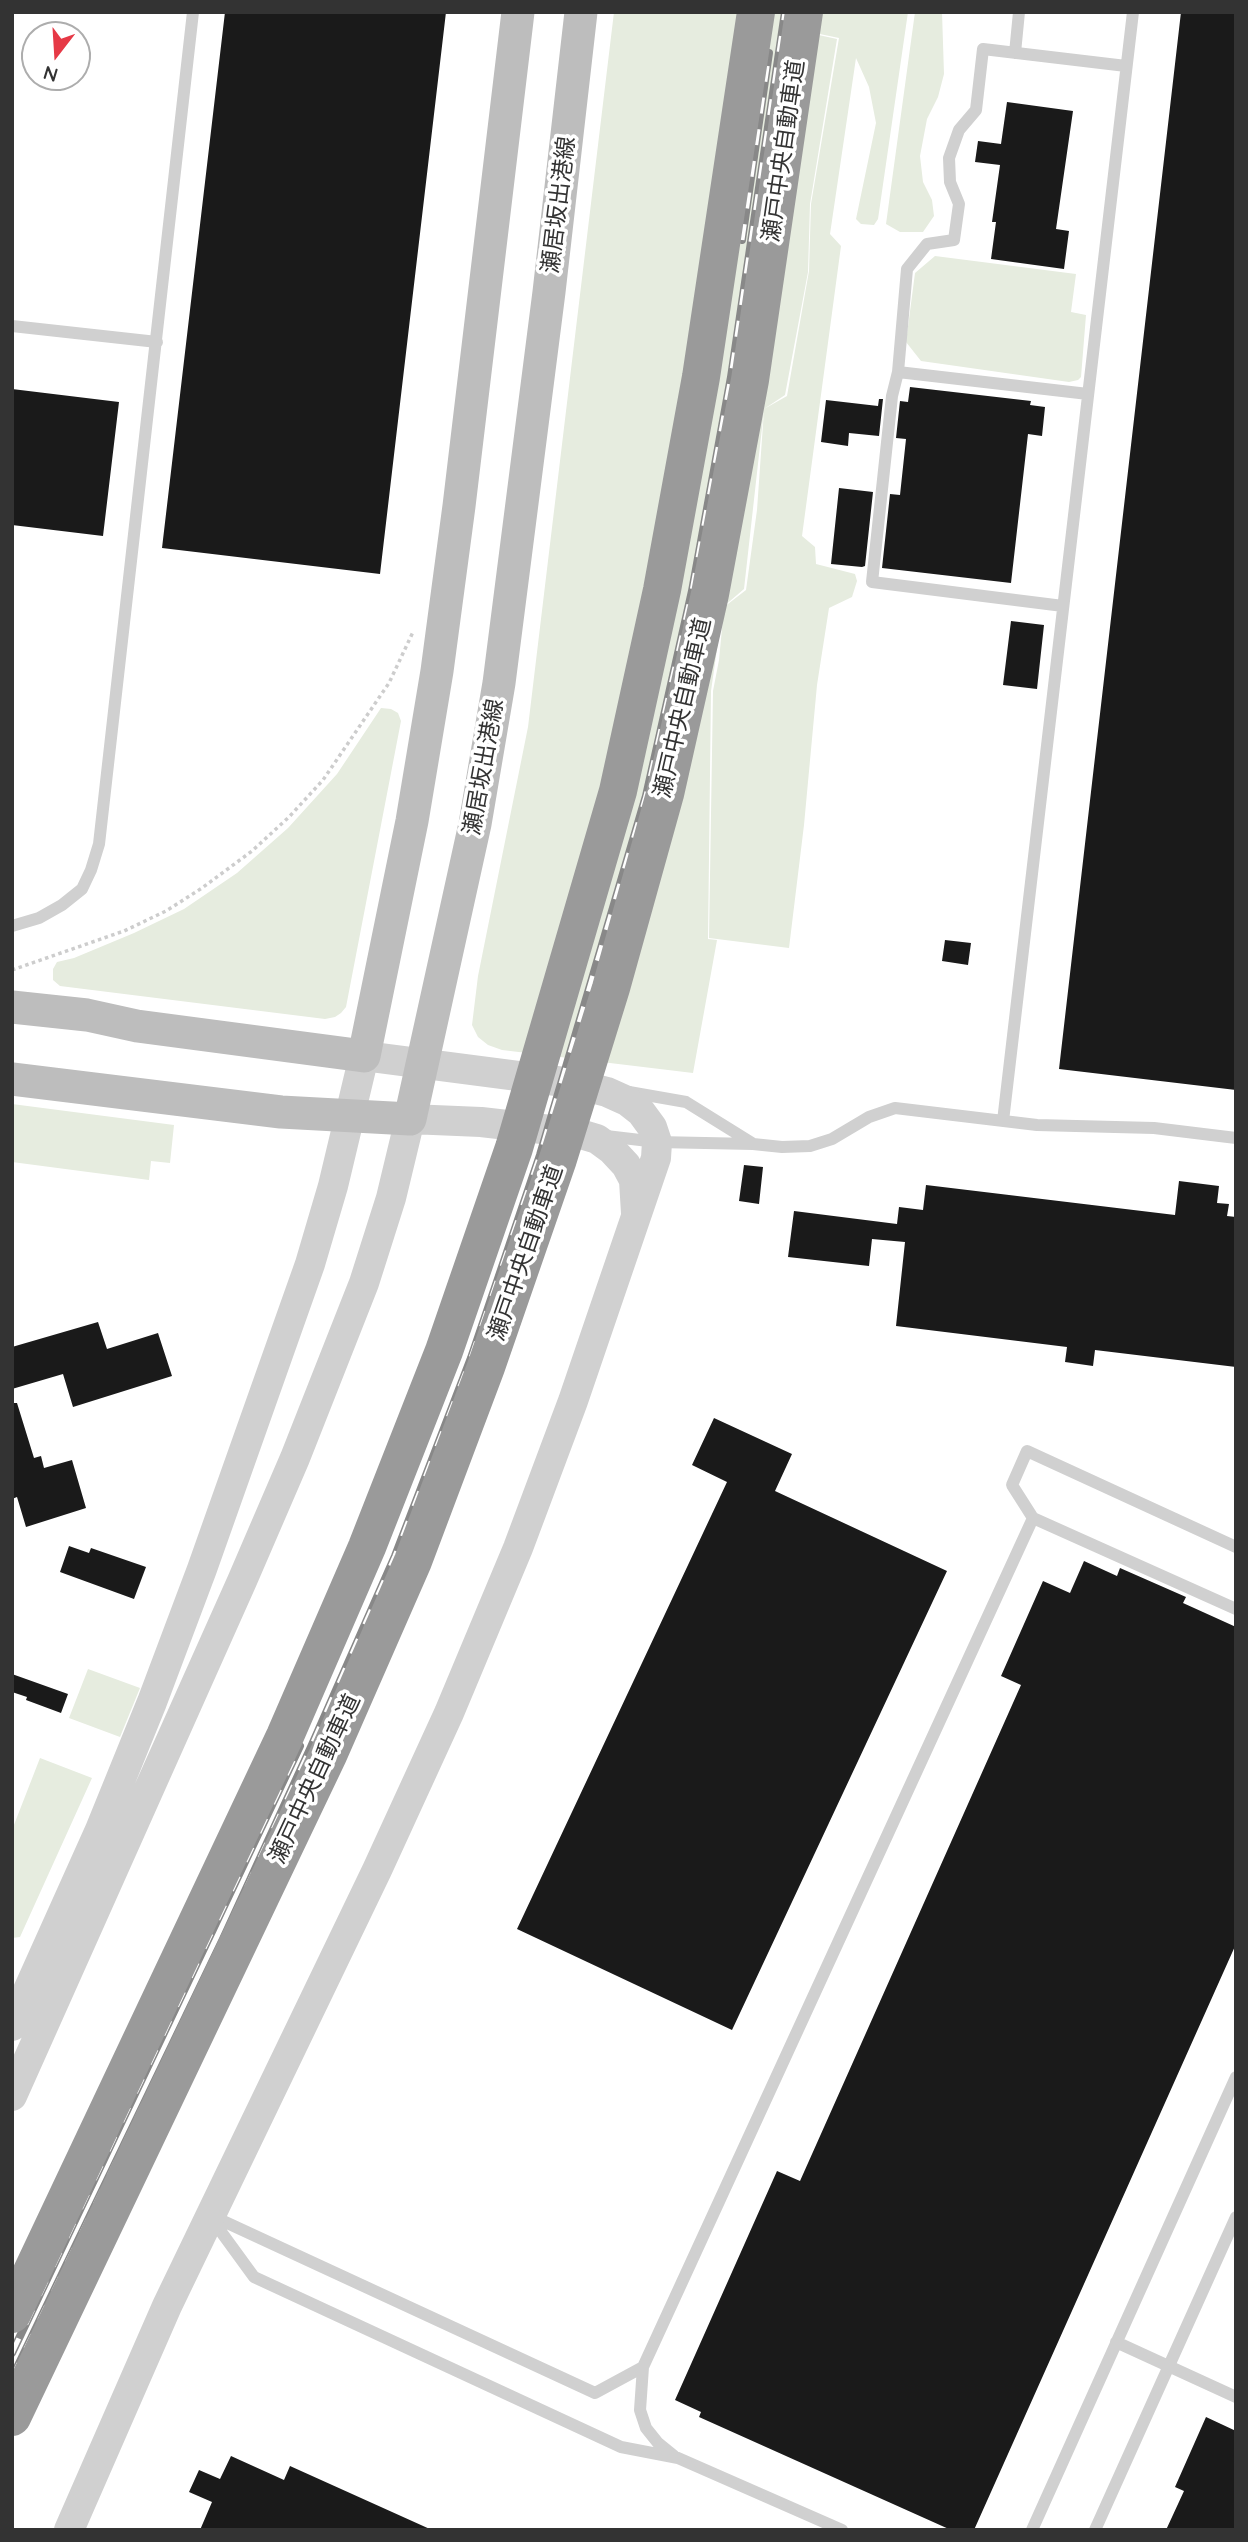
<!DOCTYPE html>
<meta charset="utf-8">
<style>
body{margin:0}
#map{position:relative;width:1248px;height:2542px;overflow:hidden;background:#fff;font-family:Quicksand,sans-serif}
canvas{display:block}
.frame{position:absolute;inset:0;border:14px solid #333;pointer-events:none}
.north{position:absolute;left:21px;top:21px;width:70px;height:70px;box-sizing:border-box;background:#fff;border:2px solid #adadad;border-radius:50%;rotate:197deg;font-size:19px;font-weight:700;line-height:28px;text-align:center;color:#333}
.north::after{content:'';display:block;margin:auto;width:24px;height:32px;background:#e63946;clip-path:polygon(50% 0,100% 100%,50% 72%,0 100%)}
</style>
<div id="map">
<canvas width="1248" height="2542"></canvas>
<div class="frame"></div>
<div class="north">N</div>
</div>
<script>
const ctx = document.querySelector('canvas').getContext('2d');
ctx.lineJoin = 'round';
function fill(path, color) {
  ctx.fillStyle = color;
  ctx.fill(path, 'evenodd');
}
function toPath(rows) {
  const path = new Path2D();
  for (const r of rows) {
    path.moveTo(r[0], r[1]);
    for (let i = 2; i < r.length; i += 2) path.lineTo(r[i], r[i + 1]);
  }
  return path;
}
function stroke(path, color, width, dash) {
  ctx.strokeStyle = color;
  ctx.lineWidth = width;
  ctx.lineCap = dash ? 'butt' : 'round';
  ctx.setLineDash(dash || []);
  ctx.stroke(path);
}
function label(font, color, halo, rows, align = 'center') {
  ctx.font = font + ' Quicksand,"Noto Sans JP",sans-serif';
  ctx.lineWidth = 7;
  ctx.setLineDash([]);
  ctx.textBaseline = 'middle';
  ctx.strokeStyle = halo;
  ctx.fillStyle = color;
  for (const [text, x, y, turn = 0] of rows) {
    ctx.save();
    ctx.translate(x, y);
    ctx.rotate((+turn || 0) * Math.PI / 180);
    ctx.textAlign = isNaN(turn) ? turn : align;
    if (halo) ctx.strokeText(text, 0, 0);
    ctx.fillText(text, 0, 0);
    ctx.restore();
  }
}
const green = toPath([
 [614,12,817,12,814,34,837,39,810,204,808,272,785,395,764,409,787,396,809,271,811,204,839,38,815,33,818,12,908,12,878,219,874,225,861,224,856,219,876,123,869,87,856,58,830,234,841,246,802,536,815,547,816,564,855,574,857,581,852,597,829,608,817,685,804,825,789,948,709,938,713,691,719,660,724,607,746,590,757,510,764,410,744,589,723,607,711,691,708,939,717,940,693,1073,502,1050,488,1045,478,1037,472,1025,478,976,528,727],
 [915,12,942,12,944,74,938,97,927,119,920,156,923,182,932,200,934,216,923,232,900,232,886,224],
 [935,256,1076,274,1071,312,1086,315,1081,377,1078,380,1069,382,921,361,906,342,915,273],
 [381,708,391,709,398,713,401,721,346,1007,341,1013,335,1017,325,1019,60,986,53,980,53,969,57,962,74,958,134,933,184,909,237,873,288,828,337,774],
 [12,1104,174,1125,170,1163,151,1161,149,1180,12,1162],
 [88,1669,140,1688,120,1737,69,1718],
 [40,1758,92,1778,20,1937,12,1938,12,1830]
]);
const building = toPath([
 [225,12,446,12,380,574,162,548],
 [1181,12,1236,12,1236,1090,1059,1069],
 [1007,102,1073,111,1056,229,1069,231,1064,269,991,259,996,222,992,222,1000,165,975,162,978,141,1001,144],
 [910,387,1031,401,1030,405,1045,407,1042,436,1028,434,1011,583,882,568,890,494,900,495,906,439,896,438,900,401,908,402],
 [12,389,119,402,103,536,12,525],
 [879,399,883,399,879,436,849,433,848,446,821,442,826,400,878,406],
 [839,488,873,492,865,566,862,567,831,564],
 [1011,621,1044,625,1037,689,1003,685],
 [945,940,971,943,968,965,942,961],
 [744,1165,763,1167,759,1204,739,1201],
 [1179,1181,1219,1186,1217,1203,1229,1204,1227,1216,1236,1217,1236,1367,1095,1350,1093,1366,1065,1362,1067,1347,896,1326,905,1242,872,1239,869,1266,788,1257,794,1211,897,1224,899,1207,923,1210,926,1185,1175,1215],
 [98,1322,107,1349,158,1333,172,1376,73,1407,63,1374,12,1389,12,1347],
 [12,1403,17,1403,34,1458,41,1456,44,1468,72,1460,86,1508,26,1527,17,1497,12,1499],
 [714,1418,792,1454,775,1491,947,1571,732,2030,517,1929,727,1482,692,1465],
 [69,1546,89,1553,91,1548,146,1567,134,1599,60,1572],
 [1084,1561,1117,1576,1120,1568,1186,1597,1183,1603,1236,1627,1236,1944,974,2530,951,2530,699,2417,701,2412,675,2400,777,2171,800,2181,1021,1685,1001,1676,1043,1581,1070,1593],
 [12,1674,68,1694,61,1713,26,1700,27,1697,12,1692],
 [1206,2417,1236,2431,1236,2530,1166,2530,1184,2491,1175,2487],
 [231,2456,284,2480,290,2466,432,2530,200,2530,212,2502,189,2492,199,2470,220,2479]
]);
const path = toPath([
 [12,970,124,931,166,911,202,888,252,851,289,817,323,780,389,683,413,632]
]);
const service = toPath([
 [1015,53,1019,12],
 [12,326,157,342],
 [898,372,892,396,872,582,1063,606],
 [1088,394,898,372,907,269,927,244,954,240,959,204,950,182,949,158,959,130,976,110,983,49,1126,66],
 [12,926,39,918,62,905,82,889,91,870,99,844,193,12],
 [629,1092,686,1102,752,1143],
 [1003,1121,1133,12],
 [606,1136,657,1142,753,1144,782,1147,810,1146,832,1139,869,1117,895,1108,1037,1125,1154,1128,1236,1138],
 [1033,1518,1012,1485,1027,1451,1236,1547],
 [210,2215,595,2393,643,2367,1033,1518,1236,1609],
 [211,2218,254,2277,621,2447,678,2458,842,2530],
 [1116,2342,1236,2397],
 [643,2367,640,2410,646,2428,658,2443,674,2456],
 [1032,2530,1236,2077],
 [1095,2530,1236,2217]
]);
const tertiary = toPath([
 [12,2026,100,1830,152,1702,202,1569,310,1264,333,1186,364,1056,572,1083,607,1092,627,1101,641,1112,652,1127,657,1142,656,1158,573,1401,518,1548,449,1713,377,1870,167,2306,69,2530],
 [12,2096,242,1581,295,1458,364,1283,391,1198,410,1119,481,1122,577,1133,597,1139,612,1150,626,1165,634,1180,636,1213]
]);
const secondary = toPath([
 [12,1007,87,1015,137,1026,364,1056,412,821,437,671,459,506,518,12],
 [12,1079,281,1112,410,1119,475,824,499,683,549,292,581,12]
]);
const rail = toPath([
 [742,240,769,53],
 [12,2353,300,1746],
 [12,2378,223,1939,311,1747,395,1556,471,1358,540,1155,646,796,692,591,731,377,785,12]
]);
const motorwayBridge = toPath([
 [12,2314,285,1736,367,1547,444,1351,514,1148,618,791,662,590,701,377,756,12],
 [12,2417,328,1755,413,1561,486,1367,558,1159,611,988,665,794,710,594,750,380,804,12]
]);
const streetNames = [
 ["瀬戸中央自動車道",784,151,-82],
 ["瀬居坂出港線",559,205,-83],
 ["瀬戸中央自動車道",683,708,-77],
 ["瀬居坂出港線",484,767,-80],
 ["瀬戸中央自動車道",526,1253,-71],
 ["瀬戸中央自動車道",315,1779,-65]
];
fill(green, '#e6ecdf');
fill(building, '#1a1a1a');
stroke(path, '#cdcdcd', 3.5, [3.5, 3.5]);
stroke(service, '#d0d0d0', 12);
stroke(tertiary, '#d0d0d0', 30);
stroke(secondary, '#bdbdbd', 33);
stroke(rail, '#888', 8);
stroke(rail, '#fff', 5, [16]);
stroke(motorwayBridge, '#9a9a9a', 38);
label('23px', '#333', '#fff', streetNames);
</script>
